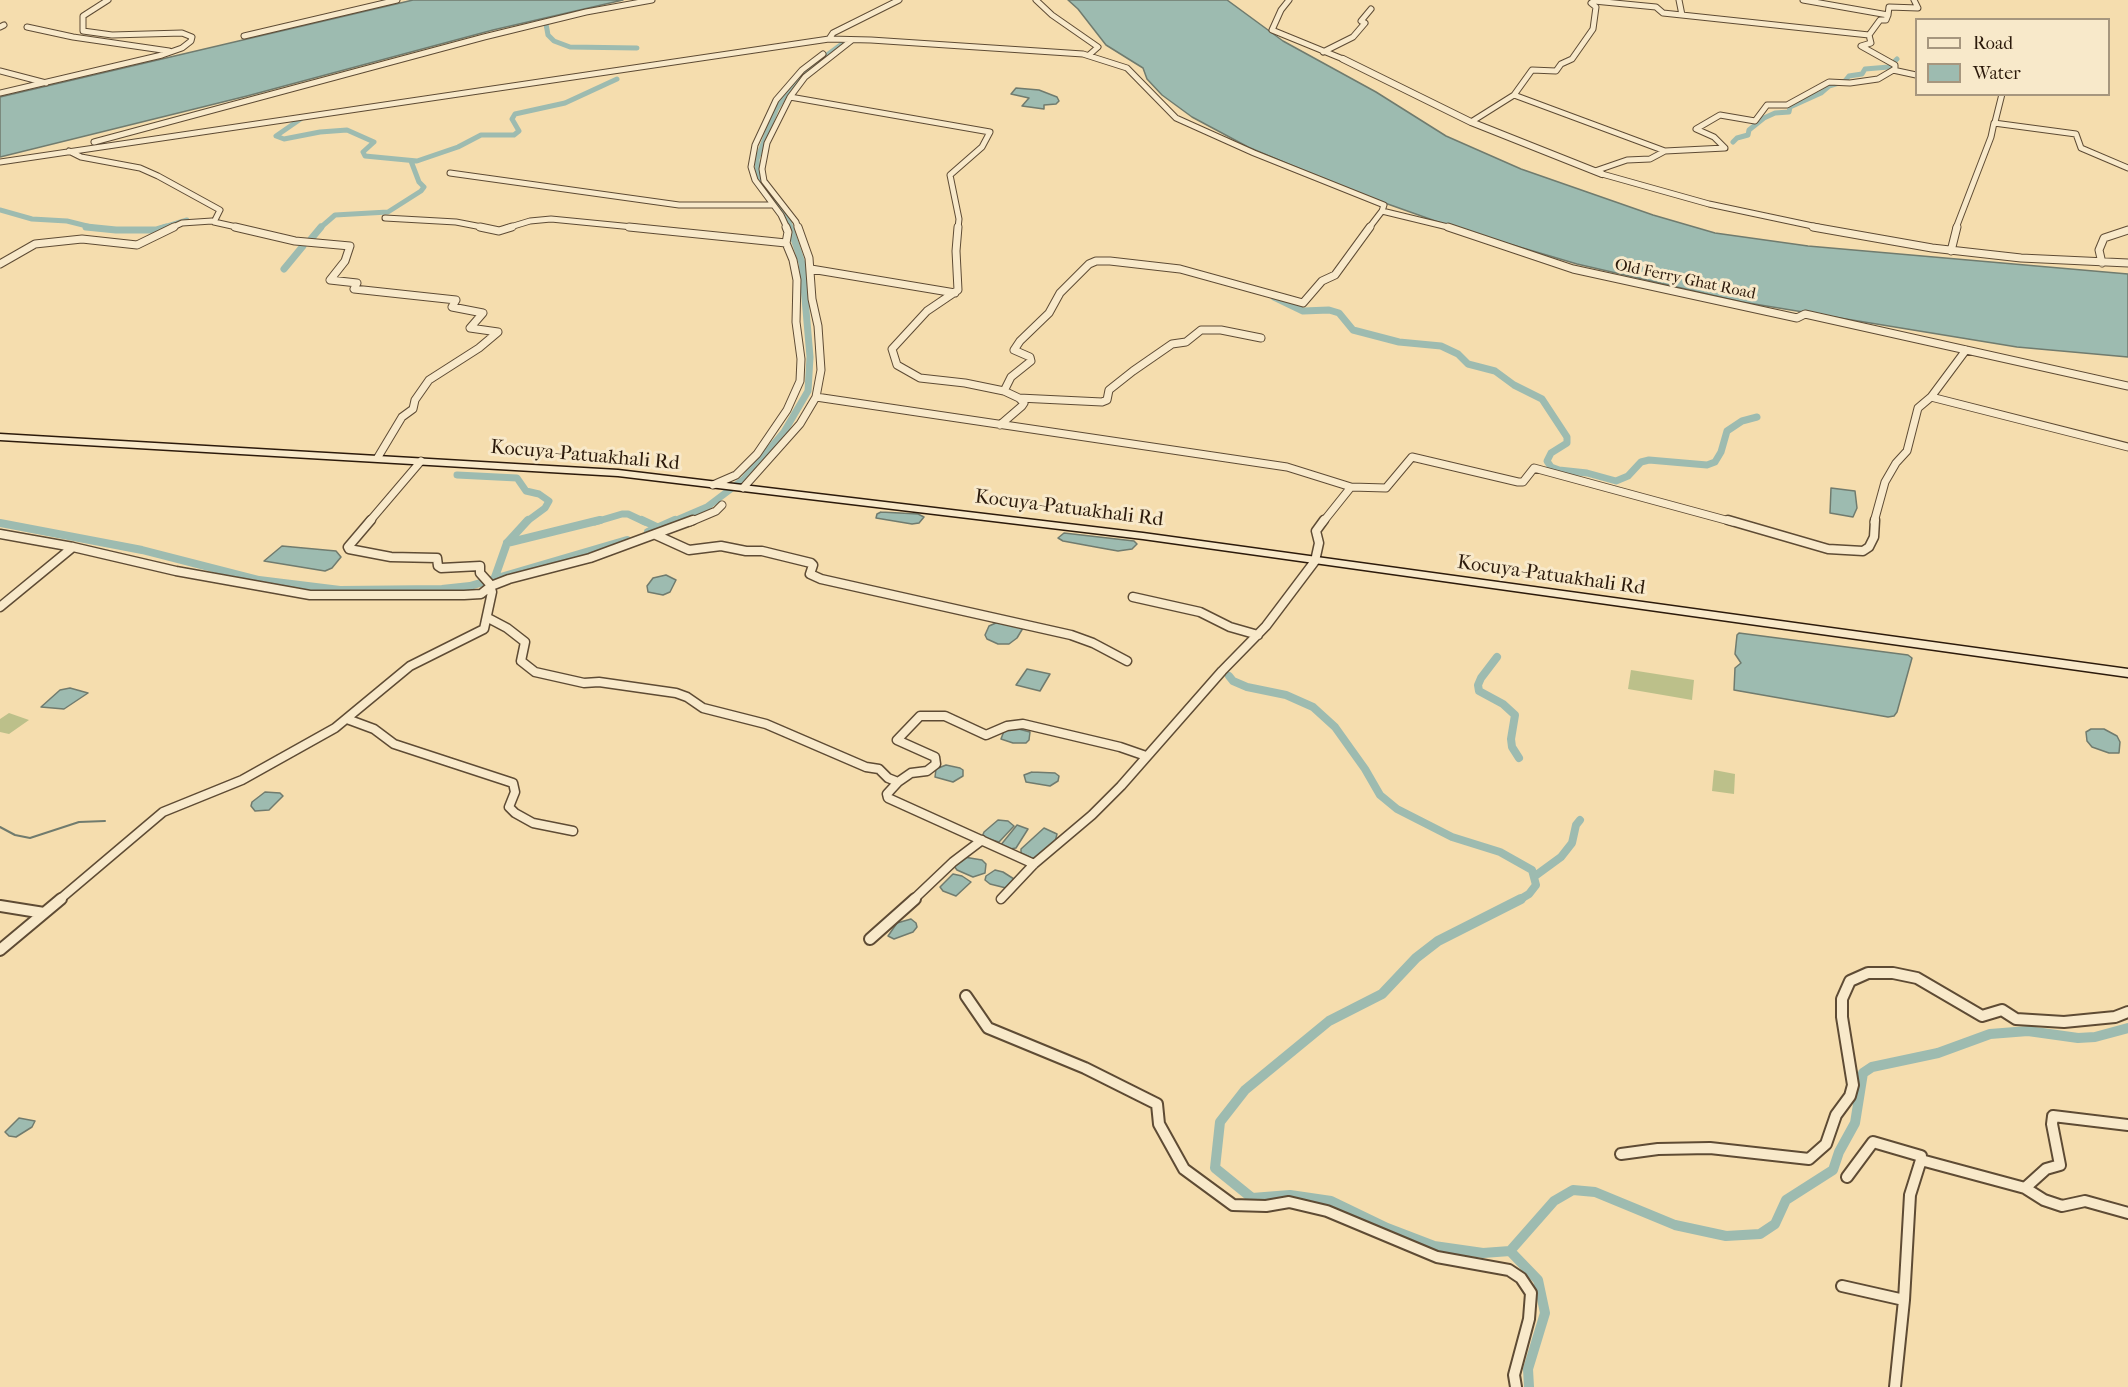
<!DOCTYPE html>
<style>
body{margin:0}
#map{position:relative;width:2128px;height:1387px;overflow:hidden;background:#f5ddae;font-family:"IM FELL French Canon",serif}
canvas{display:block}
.legend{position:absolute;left:1915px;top:18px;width:195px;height:78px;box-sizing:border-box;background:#f8e9ca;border:2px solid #a6967e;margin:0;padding:8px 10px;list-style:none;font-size:18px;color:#2c1a0b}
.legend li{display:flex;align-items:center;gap:12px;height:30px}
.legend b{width:30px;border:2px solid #a6967e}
</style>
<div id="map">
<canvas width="2128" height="1387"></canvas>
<ul class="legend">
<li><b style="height:8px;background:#f8e9ca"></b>Road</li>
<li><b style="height:16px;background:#9dbbb0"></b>Water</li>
</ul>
</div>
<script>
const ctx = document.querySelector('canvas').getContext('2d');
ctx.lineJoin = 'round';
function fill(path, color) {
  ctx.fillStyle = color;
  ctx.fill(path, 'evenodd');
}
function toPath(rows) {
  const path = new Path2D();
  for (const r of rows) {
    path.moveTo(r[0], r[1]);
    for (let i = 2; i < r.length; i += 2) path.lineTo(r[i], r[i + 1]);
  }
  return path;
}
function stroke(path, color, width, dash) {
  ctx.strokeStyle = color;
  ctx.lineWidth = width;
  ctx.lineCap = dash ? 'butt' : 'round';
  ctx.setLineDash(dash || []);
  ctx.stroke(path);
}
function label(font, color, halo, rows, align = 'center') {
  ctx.font = font + ' "IM FELL French Canon",serif';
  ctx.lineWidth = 6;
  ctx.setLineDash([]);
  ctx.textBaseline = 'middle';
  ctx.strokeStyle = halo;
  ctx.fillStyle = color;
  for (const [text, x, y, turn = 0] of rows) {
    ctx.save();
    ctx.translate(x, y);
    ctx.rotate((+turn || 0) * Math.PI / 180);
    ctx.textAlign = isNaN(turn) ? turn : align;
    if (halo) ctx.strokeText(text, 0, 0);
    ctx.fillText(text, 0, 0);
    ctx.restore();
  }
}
const green = toPath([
 [1631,670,1694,680,1692,700,1628,689],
 [9,713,29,720,9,734,0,732,0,719],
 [1714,770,1735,774,1734,794,1712,791]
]);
const water = toPath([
 [413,0,623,0,493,30,247,96,0,157,0,97,413,0],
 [1068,0,1227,0,1283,41,1376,92,1446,136,1521,169,1653,215,1715,233,1808,246,2128,274,2128,357,2017,347,1742,302,1577,264,1455,228,1354,192,1248,147,1192,117,1162,95,1147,79,1143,68,1106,45,1078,9,1068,0],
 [1016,88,1039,90,1057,97,1059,101,1056,104,1044,105,1044,109,1022,106,1029,98,1011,94,1016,88],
 [1831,488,1855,491,1857,508,1853,517,1830,513,1831,488],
 [881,512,918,514,924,517,919,523,912,524,876,518,877,514,881,512],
 [1064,533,1134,541,1137,544,1132,549,1118,551,1101,548,1063,541,1058,538,1064,533],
 [282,546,336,551,341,557,332,568,325,571,264,561,282,546],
 [666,575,676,580,670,592,663,595,648,592,647,586,653,578,666,575],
 [998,622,1023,628,1017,638,1009,644,998,644,987,639,985,635,989,626,998,622],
 [1739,633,1908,655,1912,658,1897,712,1894,716,1888,717,1734,690,1735,668,1741,663,1735,654,1737,635,1739,633],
 [1027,669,1050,674,1040,691,1016,685,1027,669],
 [70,688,88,693,64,709,41,707,60,690,70,688],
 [1011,727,1030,732,1029,740,1026,743,1013,743,1001,739,1004,731,1011,727],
 [2091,729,2104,729,2117,736,2120,742,2119,753,2109,753,2092,747,2087,741,2086,732,2091,729],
 [946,765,960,768,963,770,963,776,953,782,935,777,936,769,946,765],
 [1032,772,1055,773,1059,776,1058,781,1050,786,1026,782,1024,775,1032,772],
 [265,792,280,793,283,796,269,810,255,811,251,806,252,802,265,792],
 [998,820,1008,821,1014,826,999,842,982,837,984,832,998,820],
 [1017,825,1028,829,1016,848,1010,849,1000,846,1017,825],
 [1044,828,1057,834,1055,842,1036,860,1021,853,1021,849,1044,828],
 [964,857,982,860,986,864,985,873,973,877,957,870,954,866,964,857],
 [995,870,1003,872,1014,879,1006,888,990,884,985,880,986,876,995,870],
 [953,874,962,876,971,882,956,896,943,891,940,887,953,874],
 [911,919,916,923,917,927,913,932,894,939,888,936,897,923,911,919],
 [19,1118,35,1121,32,1127,16,1137,9,1136,5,1132,19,1118]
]);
const stream = toPath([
 [0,827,15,835,30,838,79,822,105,821]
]);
const canalFar3 = toPath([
 [546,24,548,35,554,41,570,47,637,48],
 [302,118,276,136,284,139,320,132,347,130,374,142,363,152,365,156,417,161,458,147,481,135,514,135,519,131,512,119,515,114,565,103,617,79],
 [1733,142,1737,138,1748,135,1749,130,1764,118,1775,113,1789,112,1790,107,1821,93,1829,86,1845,81,1849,76,1862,74,1865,69,1889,67,1897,59],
 [0,210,32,219,67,221,95,228],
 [161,228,187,220],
 [320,228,335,215,388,212,421,191,424,187,419,182,411,161],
 [791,228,787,216,758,177,757,159,776,110,789,89,808,69,846,41]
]);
const canalFar2 = toPath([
 [86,227,116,230,156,230,166,227],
 [311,239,321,227],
 [284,269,303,246],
 [1274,297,1303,311,1329,310,1339,313,1353,330,1399,342,1441,346,1458,354,1468,364,1495,371,1514,385,1542,399,1567,437,1567,443,1551,453,1547,461,1551,467,1559,470,1587,473,1616,481,1628,476,1641,462,1649,460,1707,465,1715,462,1721,452,1727,431,1742,421,1757,417],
 [457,475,517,478,526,491,539,494,549,501,545,508,526,522],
 [595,522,622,514,628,514,645,522],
 [672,522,707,507,744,479,784,432,808,391,810,357,802,263,790,227]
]);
const canalFar1 = toPath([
 [642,520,659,528],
 [0,523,142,550,259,580,340,590,442,589,470,586,627,540],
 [648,532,675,520],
 [507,543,600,520],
 [495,577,507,543,528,520],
 [1497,657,1481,678,1478,685,1479,691,1503,704,1515,715,1511,739,1512,747,1519,758],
 [1229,676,1233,681,1247,687,1286,695,1313,707,1335,727,1365,769,1380,795,1397,809,1452,837,1500,852,1532,870,1536,885,1529,894,1519,900],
 [1535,876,1561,857,1572,843,1576,825,1580,820]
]);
const canal = toPath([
 [1521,899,1438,941,1416,958,1382,994,1329,1021,1245,1090,1220,1122,1215,1168,1252,1198,1290,1195,1331,1201,1387,1228,1434,1246,1483,1253,1510,1251,1554,1201,1573,1190,1595,1192,1675,1225,1726,1236,1760,1234,1775,1224,1786,1200,1833,1170,1839,1152,1855,1123,1863,1073,1872,1067,1938,1053,1990,1034,2028,1031,2078,1038,2095,1037,2128,1028],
 [1510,1251,1538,1280,1545,1313,1528,1369,1529,1387]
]);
const minorFar3 = toPath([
 [1036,0,1052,15,1098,47,1089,55],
 [1289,0,1281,10,1272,30,1343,59],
 [1679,0,1682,15],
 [1888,15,1889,7,1918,8,1914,0],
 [0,27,4,25],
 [27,27,73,37,169,51],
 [244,36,397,0],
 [829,39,833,33,899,0],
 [852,40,805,77,790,97,990,132,982,147,950,175,959,219,958,228],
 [1323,52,1353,37,1365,23,1361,21,1371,9],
 [1893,70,1916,75],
 [0,71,46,83],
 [0,93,162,55,182,48,191,41,192,37,182,33,112,35,83,31,83,16,108,0],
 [1514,95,1665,151],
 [790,97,767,143,762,169,764,181,796,222,798,228],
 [1471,122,1514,95,1532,70,1556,71,1561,64,1572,59,1593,29,1596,7,1591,3,1594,1,1656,7,1663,13,1869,35],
 [1995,122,2002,94],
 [94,142,484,37,586,12,652,0],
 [69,151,81,157,140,168,158,176,220,210,214,222,241,228],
 [0,162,829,39,871,40,1083,54,1127,68,1176,118,1254,153,1384,205,1382,211,1452,228],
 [1595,171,1627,160,1650,159,1665,151,1725,148,1714,137,1696,129,1720,115,1755,121,1767,105,1787,105,1829,82,1850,83,1878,79,1895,69,1895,65,1861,46,1871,43,1869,35,1880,20,1886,20,1888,15,1803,0],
 [450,173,679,205,773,205],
 [1602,174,1709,204,1822,228],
 [385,218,456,222,487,228],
 [171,228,182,223,212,221],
 [507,228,530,221,551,219,643,228],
 [787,228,781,215,755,180,751,167,755,145,776,100,802,70,823,54],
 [1369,228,1382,211],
 [1956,228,1991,137,1994,123,2076,134,2081,148,2128,168]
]);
const minorFar2 = toPath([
 [235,227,295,241,350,246,345,261,330,280,357,283,354,289,456,300,452,307,483,313,470,328,498,332,479,348,429,380,415,400,413,409,402,417,378,457],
 [480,227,499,231,512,227],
 [629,227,786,243],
 [958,227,956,251,958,290,927,311,892,349,897,365,920,378,965,383,1004,391,1019,398,1024,403,1022,406,1000,425],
 [1448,227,1573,269,1797,318,1805,314,2128,386],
 [1813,227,1932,248,2021,258,2128,263],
 [1951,251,1957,227],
 [2102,263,2099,250,2104,238,2128,230],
 [0,264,35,244,82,239,137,245,174,227],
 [811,269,955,293],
 [1966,350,1931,397,2128,447],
 [1004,391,1011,377,1031,361,1030,357,1014,350,1020,341,1049,313,1060,293,1089,264,1096,261,1110,261,1180,269,1303,303,1322,281,1335,275,1370,227],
 [816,397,1287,467,1351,487],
 [1019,398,1102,402,1107,400,1109,390,1133,371,1172,344,1186,342,1201,330,1221,330,1261,338],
 [713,485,736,475,757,454,787,410,800,381,801,359,796,322,797,280,793,260,786,243,788,232,786,227],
 [743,488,800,424,816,397,821,370,818,326,812,299,809,258,798,227],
 [369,522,421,461],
 [690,522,716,511,722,505],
 [1323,522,1351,487,1386,488,1412,457,1518,482,1523,482,1534,468,1733,522],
 [1874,522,1885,482,1896,463,1907,451,1918,408,1931,397]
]);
const minorFar1 = toPath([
 [1728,520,1828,549,1863,551,1869,547,1874,537,1875,520],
 [0,534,73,547,176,571,310,595,464,595,481,594,491,586,509,579,590,558,693,520],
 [656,535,689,550,721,546,746,551,762,551,811,563,813,565,810,574,821,579,1071,635,1093,643,1127,661],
 [1133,597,1200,612,1230,627,1258,635],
 [0,607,73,547],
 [490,619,507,628,525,642,521,661,535,672,584,683,599,682,676,693,687,697,703,708,766,724,866,767,879,769,888,778,898,782,887,794,888,798,1034,864],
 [347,719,374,729,394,744,513,783,515,792,509,807,515,813,533,823,573,831],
 [898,782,911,773,927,771,936,764,935,757,897,740,920,716,945,716,986,735,1007,726,1023,724,1120,747,1146,756],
 [1001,899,1034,864,1092,815,1121,786,1222,671,1266,626,1315,561,1319,543,1316,531,1324,520],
 [59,900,163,812,242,780,335,728,410,666,484,629,492,592,489,583,480,573,480,566,441,568,438,566,437,558,391,557,349,549,348,547,371,520],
 [913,900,953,862,982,840]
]);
const minor = toPath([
 [0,906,44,913],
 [870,939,915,899],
 [0,950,61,899],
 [966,996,988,1028,1085,1068,1157,1104,1159,1124,1184,1169,1233,1205,1266,1206,1289,1202,1327,1211,1437,1257,1509,1270,1521,1278,1531,1293,1529,1319,1514,1375,1516,1387],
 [1621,1154,1658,1149,1710,1148,1809,1159,1826,1144,1836,1115,1850,1096,1853,1085,1842,1017,1842,999,1850,981,1868,973,1893,973,1917,978,1982,1016,2002,1010,2016,1019,2064,1022,2115,1017,2128,1012],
 [1847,1177,1873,1142,1921,1156,1921,1160,2025,1188,2044,1200,2062,1206,2085,1201,2128,1213],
 [2025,1188,2046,1169,2060,1165,2052,1124,2053,1116,2128,1125],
 [1842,1286,1904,1300,1910,1195,1921,1160],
 [1895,1387,1904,1300]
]);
const tertiary = toPath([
 [1343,59,1471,122,1602,174]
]);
const secondary = toPath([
 [0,434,618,470,1143,533,2128,669,2128,677,1143,539,618,476,0,440,0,434]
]);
const farStreetnames = [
 ["Old Ferry Ghat Road",1685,280,12]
];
const streetNames = [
 ["Kocuya-Patuakhali Rd",585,456,5],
 ["Kocuya-Patuakhali Rd",1069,509,7],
 ["Kocuya-Patuakhali Rd",1551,576,8]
];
fill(green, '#bcc08a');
fill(water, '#9dbbb0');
stroke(water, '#707b6e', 1.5);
stroke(stream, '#707b6e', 2);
stroke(canalFar3, '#9dbbb0', 5);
stroke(canalFar2, '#9dbbb0', 7);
stroke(canalFar1, '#9dbbb0', 8);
stroke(canal, '#9dbbb0', 10);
stroke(minorFar3, '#5e4b34', 7);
stroke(minorFar2, '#5e4b34', 9);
stroke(minorFar1, '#5e4b34', 11);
stroke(minor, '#5e4b34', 14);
stroke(tertiary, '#5e4b34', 8);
stroke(secondary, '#2c1a0b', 3);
stroke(minorFar3, '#f8e9ca', 5);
stroke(minorFar2, '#f8e9ca', 7);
stroke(minorFar1, '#f8e9ca', 8);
stroke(minor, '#f8e9ca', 10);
stroke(tertiary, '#f8e9ca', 6);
fill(secondary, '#f8e9ca');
label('16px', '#2c1a0b', '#f8e9ca', farStreetnames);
label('20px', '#2c1a0b', '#f8e9ca', streetNames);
</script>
